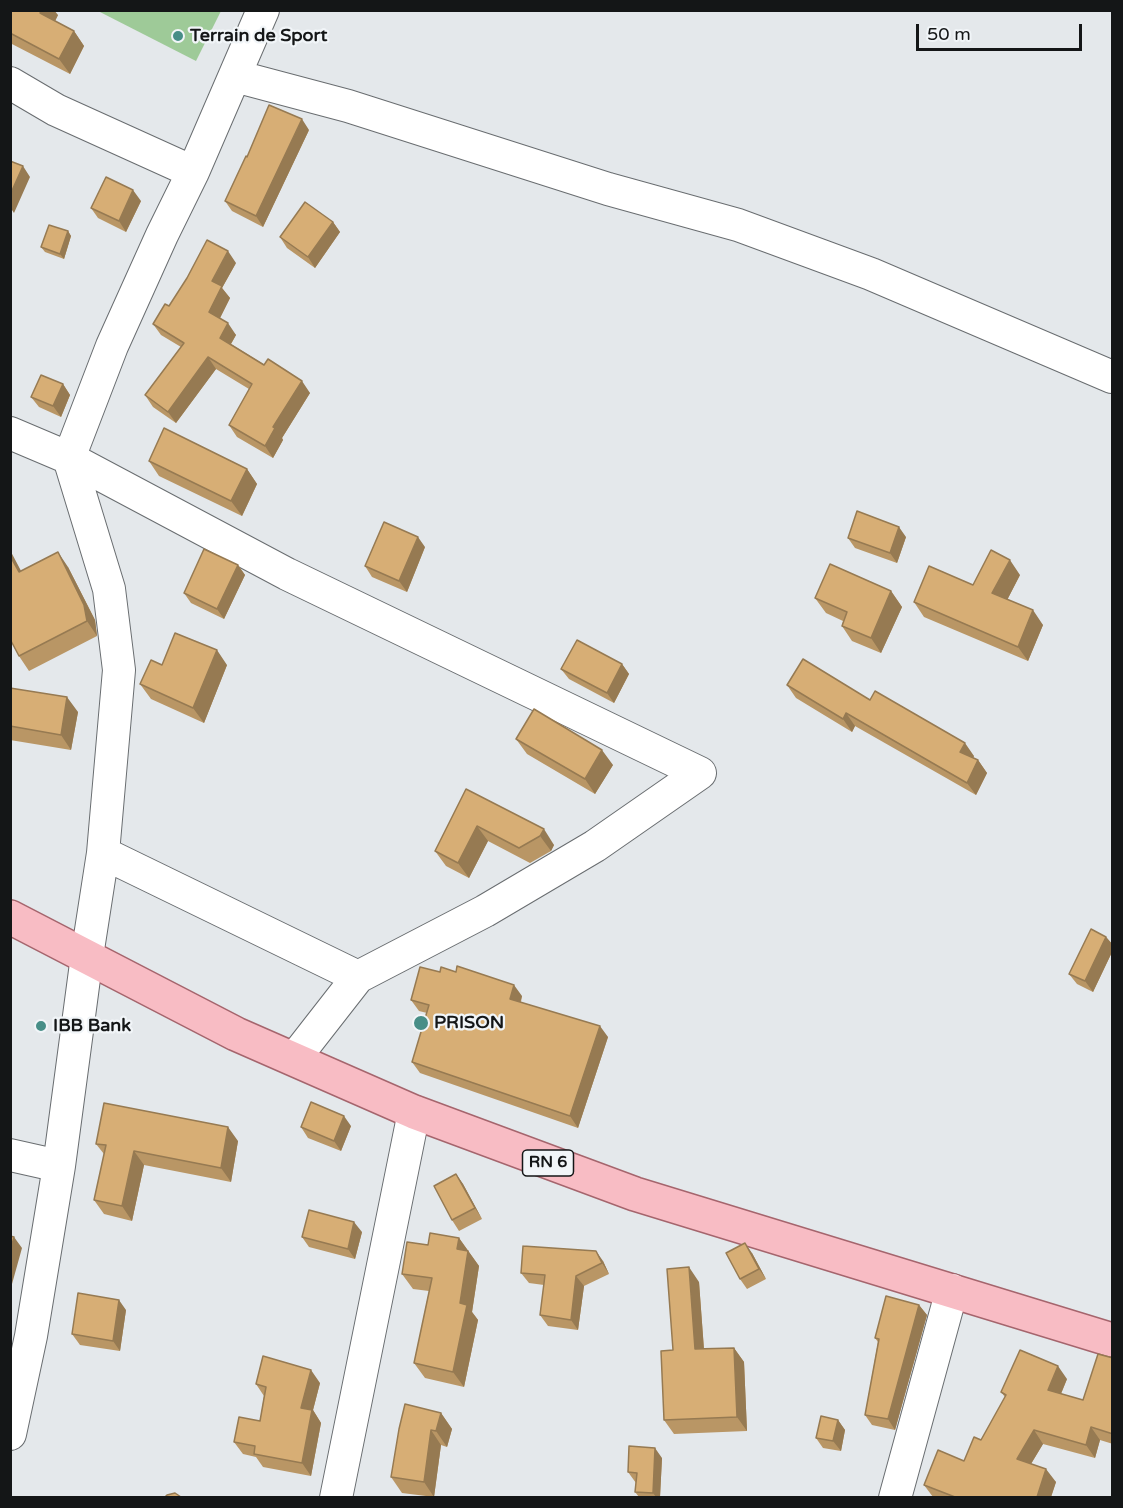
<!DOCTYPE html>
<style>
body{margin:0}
#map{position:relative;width:1123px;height:1508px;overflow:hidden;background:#e4e8eb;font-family:"Varela Round",sans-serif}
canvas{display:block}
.frame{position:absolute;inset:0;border:12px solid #141617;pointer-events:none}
.scale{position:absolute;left:916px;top:24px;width:166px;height:27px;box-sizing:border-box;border:3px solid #141617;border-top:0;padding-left:8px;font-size:18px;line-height:21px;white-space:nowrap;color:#141617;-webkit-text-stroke:4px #f1f5f8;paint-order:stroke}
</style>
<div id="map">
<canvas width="1123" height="1508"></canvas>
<div class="frame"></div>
<div class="scale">50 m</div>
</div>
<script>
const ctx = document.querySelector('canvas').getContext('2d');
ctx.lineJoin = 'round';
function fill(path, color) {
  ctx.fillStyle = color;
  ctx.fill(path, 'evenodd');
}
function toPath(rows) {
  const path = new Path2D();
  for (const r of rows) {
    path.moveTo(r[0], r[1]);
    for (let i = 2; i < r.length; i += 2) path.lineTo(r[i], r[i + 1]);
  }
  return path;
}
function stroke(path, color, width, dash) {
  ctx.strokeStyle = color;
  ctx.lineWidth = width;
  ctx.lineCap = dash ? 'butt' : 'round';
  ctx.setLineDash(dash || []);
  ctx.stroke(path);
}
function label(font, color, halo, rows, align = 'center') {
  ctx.font = font + ' "Varela Round",sans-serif';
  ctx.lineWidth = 4.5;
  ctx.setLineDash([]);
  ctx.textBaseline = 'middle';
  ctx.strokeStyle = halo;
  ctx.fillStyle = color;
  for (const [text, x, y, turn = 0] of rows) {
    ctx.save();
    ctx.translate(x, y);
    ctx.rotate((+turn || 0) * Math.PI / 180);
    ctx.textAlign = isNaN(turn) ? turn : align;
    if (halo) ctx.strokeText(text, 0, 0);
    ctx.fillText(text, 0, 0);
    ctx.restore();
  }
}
const green = toPath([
 [98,11,221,11,196,61]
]);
const minor = toPath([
 [235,76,348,106,608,189,738,225,871,274,1112,377],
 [10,83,56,110,193,172],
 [10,433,69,458,287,574,700,773,595,846,485,911,358,977,294,1059],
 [103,853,358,977],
 [10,1155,59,1166],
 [10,1434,31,1336,59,1166,87,956,103,853,119,670,109,589,69,458,112,346,162,235,193,172,263,10],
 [336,1498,414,1112],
 [895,1498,952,1290]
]);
const major = toPath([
 [10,917,236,1034,414,1112,635,1194,1112,1340]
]);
const wall = toPath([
 [10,10,58,15,55,21,74,31,84,46,70,74,10,43],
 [309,130,263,227,232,211,225,201],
 [141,201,126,232,98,218,91,208],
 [333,222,340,232,315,268,287,248,280,237],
 [68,231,71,236,64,259,45,252,41,247],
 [236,263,222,288,230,298,220,318,236,335,231,344,310,393,282,438,283,440,273,458,237,437,229,425,249,389,216,369,176,423,153,407,145,395,181,347,161,335,153,324,169,306],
 [63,384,70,395,61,417,39,407,31,397],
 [149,461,247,469,257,484,242,516,159,476],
 [906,537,897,563,855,548,848,538],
 [425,547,407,592,372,577,365,566],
 [238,565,245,575,224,619,191,603,184,593],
 [68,567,95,620,97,636,29,671,19,656,21,571],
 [1020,575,1007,600,1043,625,1028,661,924,617,914,602],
 [891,591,902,607,881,653,852,641,842,626,843,621,826,613,815,598],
 [622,664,629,674,614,703,569,679,561,669],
 [162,665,227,665,204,723,151,699,140,684],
 [787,685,974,756,973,758,978,760,987,773,976,795,855,726,852,732,796,698],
 [10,688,78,712,71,750,10,740],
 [516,739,613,765,595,794,527,754],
 [466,789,554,845,551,851,530,863,488,841,469,878,446,866,435,851],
 [1106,937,1113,945,1113,950,1093,992,1077,984,1069,974],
 [522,996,521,1002,608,1037,578,1128,420,1073,412,1062,427,1013,419,1011,411,1000],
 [351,1126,341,1151,308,1138,301,1127],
 [238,1141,231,1182,144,1165,132,1221,104,1214,94,1200,104,1154,96,1144],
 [456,1174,463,1184,482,1219,459,1231,452,1220],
 [362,1232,355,1259,309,1247,302,1237],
 [459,1238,479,1266,472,1312,478,1320,464,1387,425,1378,414,1363,429,1291,413,1289,402,1274,428,1245],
 [752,1253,766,1279,747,1289,740,1279],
 [603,1261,609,1274,584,1286,578,1330,548,1326,540,1315,544,1285,529,1283,521,1273],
 [699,1282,704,1349,734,1348,744,1362,747,1431,674,1434,664,1420,673,1350],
 [919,1305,927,1315,895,1430,872,1425,865,1415,878,1342,875,1338],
 [126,1310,120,1351,80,1345,72,1334],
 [1113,1358,1113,1444,1100,1440,1095,1458,1043,1444,1031,1464,1056,1482,1051,1497,933,1497,924,1485,964,1461,981,1440,1005,1397,1001,1392,1067,1379,1061,1394,1083,1400],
 [320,1383,313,1410,321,1423,311,1476,263,1467,256,1457,243,1454,234,1442,260,1421,264,1396,256,1384],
 [441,1413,452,1429,447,1447,441,1445,434,1497,402,1493,391,1477],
 [838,1420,845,1430,841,1451,823,1448,816,1438],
 [662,1458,660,1497,639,1497,635,1492,636,1483,628,1472]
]);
const shadedWall = toPath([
 [42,10,54,10,58,15,51,29,40,13],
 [74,31,84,46,70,74,59,59],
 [302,119,309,130,263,227,256,216],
 [23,166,30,177,14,213,10,207,10,195],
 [133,190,141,201,126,232,119,221],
 [333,222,340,232,315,268,308,257],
 [68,231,71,236,64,259,60,254],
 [228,251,236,263,222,288,230,298,217,324,209,312,212,281],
 [228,323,236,335,228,349,220,338],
 [208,357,216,369,176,423,168,412],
 [302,381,310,393,282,438,283,440,273,458,265,446,273,427],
 [63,384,70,395,61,417,53,406],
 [247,469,257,484,242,516,231,501],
 [899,527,906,537,897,563,890,553],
 [418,537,425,547,407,592,399,581],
 [10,550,29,586,19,572,10,556],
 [58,552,68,567,95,620,97,636,87,621],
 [1010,560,1020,575,1003,608,992,593],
 [238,565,245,575,224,619,217,609],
 [891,591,902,607,881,653,871,638],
 [1033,610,1043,625,1028,661,1018,647],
 [217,650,227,665,204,723,193,708],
 [622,664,629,674,614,703,607,693],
 [67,697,78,712,71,750,61,735],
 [846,713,855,726,852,732,843,719],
 [965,743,974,756,969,765,960,752],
 [602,750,613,765,595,794,585,779],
 [978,760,987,773,976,795,967,783],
 [477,826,488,841,469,878,458,863],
 [544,829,554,845,551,851,540,836],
 [1106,937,1113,945,1113,950,1093,992,1085,981],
 [514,985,522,996,518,1010,510,999],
 [600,1026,608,1037,578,1128,570,1116],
 [344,1116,351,1126,341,1151,334,1141],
 [228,1127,238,1141,231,1182,221,1168],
 [134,1151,144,1165,132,1221,122,1206],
 [456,1174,463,1184,482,1219,475,1208],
 [354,1222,362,1232,355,1259,348,1249],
 [14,1237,22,1248,12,1284,10,1281,10,1252],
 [459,1238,479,1266,472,1312,478,1320,464,1387,453,1372,457,1249],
 [745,1243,752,1253,766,1279,759,1269],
 [596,1251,603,1261,609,1274,602,1263],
 [689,1267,699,1282,705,1364,695,1349],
 [576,1276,584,1286,578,1330,571,1320],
 [119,1300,126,1310,120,1351,113,1341],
 [919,1305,927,1315,895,1430,888,1419],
 [734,1348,744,1362,747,1431,737,1417],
 [1058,1366,1067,1379,1057,1403,1048,1390],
 [311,1370,320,1383,313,1410,321,1423,311,1476,302,1463,301,1408],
 [441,1413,452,1429,447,1447,436,1431],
 [838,1420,845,1430,841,1451,833,1441],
 [1091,1427,1100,1440,1095,1458,1086,1445],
 [431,1430,441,1445,434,1497,424,1482],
 [1034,1430,1043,1444,1026,1472,1017,1459],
 [655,1448,662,1458,660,1497,656,1497,653,1493],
 [1046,1469,1056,1482,1051,1497,1037,1497]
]);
const building = toPath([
 [10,10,42,10,40,13,74,31,59,59,10,33,10,10],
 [269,105,302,119,256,216,225,201,246,156,247,157,269,105],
 [10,161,23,166,10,195,10,161],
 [106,177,133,190,119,221,91,208,106,177],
 [305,202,333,222,308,257,280,237,305,202],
 [49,225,68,231,60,254,41,247,49,225],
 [207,240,228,251,212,281,222,286,209,312,228,323,220,338,264,365,268,359,302,381,273,427,275,428,265,446,229,425,252,384,208,357,168,412,145,395,184,343,153,324,165,304,169,306,187,278,207,240],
 [41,375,63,384,53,406,31,397,41,375],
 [164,428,247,469,231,501,149,461,164,428],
 [857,511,899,527,890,553,848,538,857,511],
 [384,522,418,537,399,581,365,566,384,522],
 [204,549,238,565,217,609,184,593,204,549],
 [991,550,1010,560,992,593,1033,610,1018,647,914,602,929,566,973,585,991,550],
 [58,552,84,605,87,621,19,656,10,639,10,556,19,572,58,552],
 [830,564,891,591,871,638,842,626,847,612,815,598,830,564],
 [175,633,217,650,193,708,140,684,151,660,162,665,175,633],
 [577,640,622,664,607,693,561,669,577,640],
 [803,659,870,700,875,691,965,743,960,752,978,760,967,783,846,713,843,719,787,685,803,659],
 [10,688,67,697,61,735,10,726,10,688],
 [534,709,602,750,585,779,516,739,534,709],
 [466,789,544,829,540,836,519,848,477,826,458,863,435,851,466,789],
 [1091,929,1106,937,1085,981,1069,974,1091,929],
 [457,966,514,985,510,999,600,1026,570,1116,412,1062,429,1005,411,1000,420,967,440,972,441,967,456,972,457,966],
 [311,1102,344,1116,334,1141,301,1127,311,1102],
 [104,1103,228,1127,221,1168,134,1151,122,1206,94,1200,106,1145,96,1144,104,1103],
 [456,1174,475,1208,452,1220,434,1186,456,1174],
 [309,1210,354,1222,348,1249,302,1237,309,1210],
 [430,1233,459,1238,457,1249,468,1251,460,1303,467,1305,453,1372,414,1363,432,1278,402,1274,407,1242,428,1245,430,1233],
 [10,1236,14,1237,10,1252,10,1236],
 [745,1243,759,1269,740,1279,726,1253,745,1243],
 [523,1246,596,1251,602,1263,576,1276,571,1320,540,1315,545,1275,521,1273,523,1246],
 [689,1267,695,1349,734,1348,737,1417,664,1420,661,1351,673,1350,667,1269,689,1267],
 [78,1293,119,1300,113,1341,72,1334,78,1293],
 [886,1296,919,1305,888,1419,865,1415,879,1339,875,1338,886,1296],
 [1020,1350,1058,1366,1048,1390,1083,1400,1098,1354,1113,1358,1113,1434,1091,1427,1086,1445,1034,1430,1017,1459,1046,1469,1037,1497,955,1497,924,1485,938,1450,964,1461,974,1437,981,1440,1006,1395,1001,1392,1020,1350],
 [263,1356,311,1370,301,1408,312,1410,302,1463,254,1454,255,1446,234,1442,239,1417,260,1421,266,1387,256,1384,263,1356],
 [405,1404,441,1413,436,1431,431,1430,424,1482,391,1477,399,1429,405,1404],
 [821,1416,838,1420,833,1441,816,1438,821,1416],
 [629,1446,655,1448,653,1493,635,1492,637,1473,628,1472,629,1446],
 [175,1493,181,1497,165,1497,167,1495,175,1493]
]);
const markers = [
 [178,36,6,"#478e87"],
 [421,1023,8,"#478e87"],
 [41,1026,6,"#478e87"]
];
const shields = [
 [548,1163,51]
];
const shieldNames = [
 ["RN 6",548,1163]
];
const poiNames = [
 ["Terrain de Sport",190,36],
 ["PRISON",434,1023],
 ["IBB Bank",53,1026]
];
fill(green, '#9eca98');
stroke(minor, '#696d70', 34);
stroke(major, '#a5656d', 36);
stroke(minor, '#fff', 32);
stroke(major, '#f8bcc4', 33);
fill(wall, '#b99665');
fill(shadedWall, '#967a52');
fill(building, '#d7ae75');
stroke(building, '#967a52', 1.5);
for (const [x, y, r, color] of markers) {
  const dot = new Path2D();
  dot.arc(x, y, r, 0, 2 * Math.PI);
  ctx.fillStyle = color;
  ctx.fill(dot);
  stroke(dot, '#f1f5f8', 2);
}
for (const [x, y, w] of shields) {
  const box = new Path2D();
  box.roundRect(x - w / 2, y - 13, w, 26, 4.5);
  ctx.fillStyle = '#f1f5f8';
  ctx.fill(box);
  stroke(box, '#141617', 1.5);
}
label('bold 16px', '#141617', null, shieldNames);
label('bold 18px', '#141617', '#f1f5f8', poiNames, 'left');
</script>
